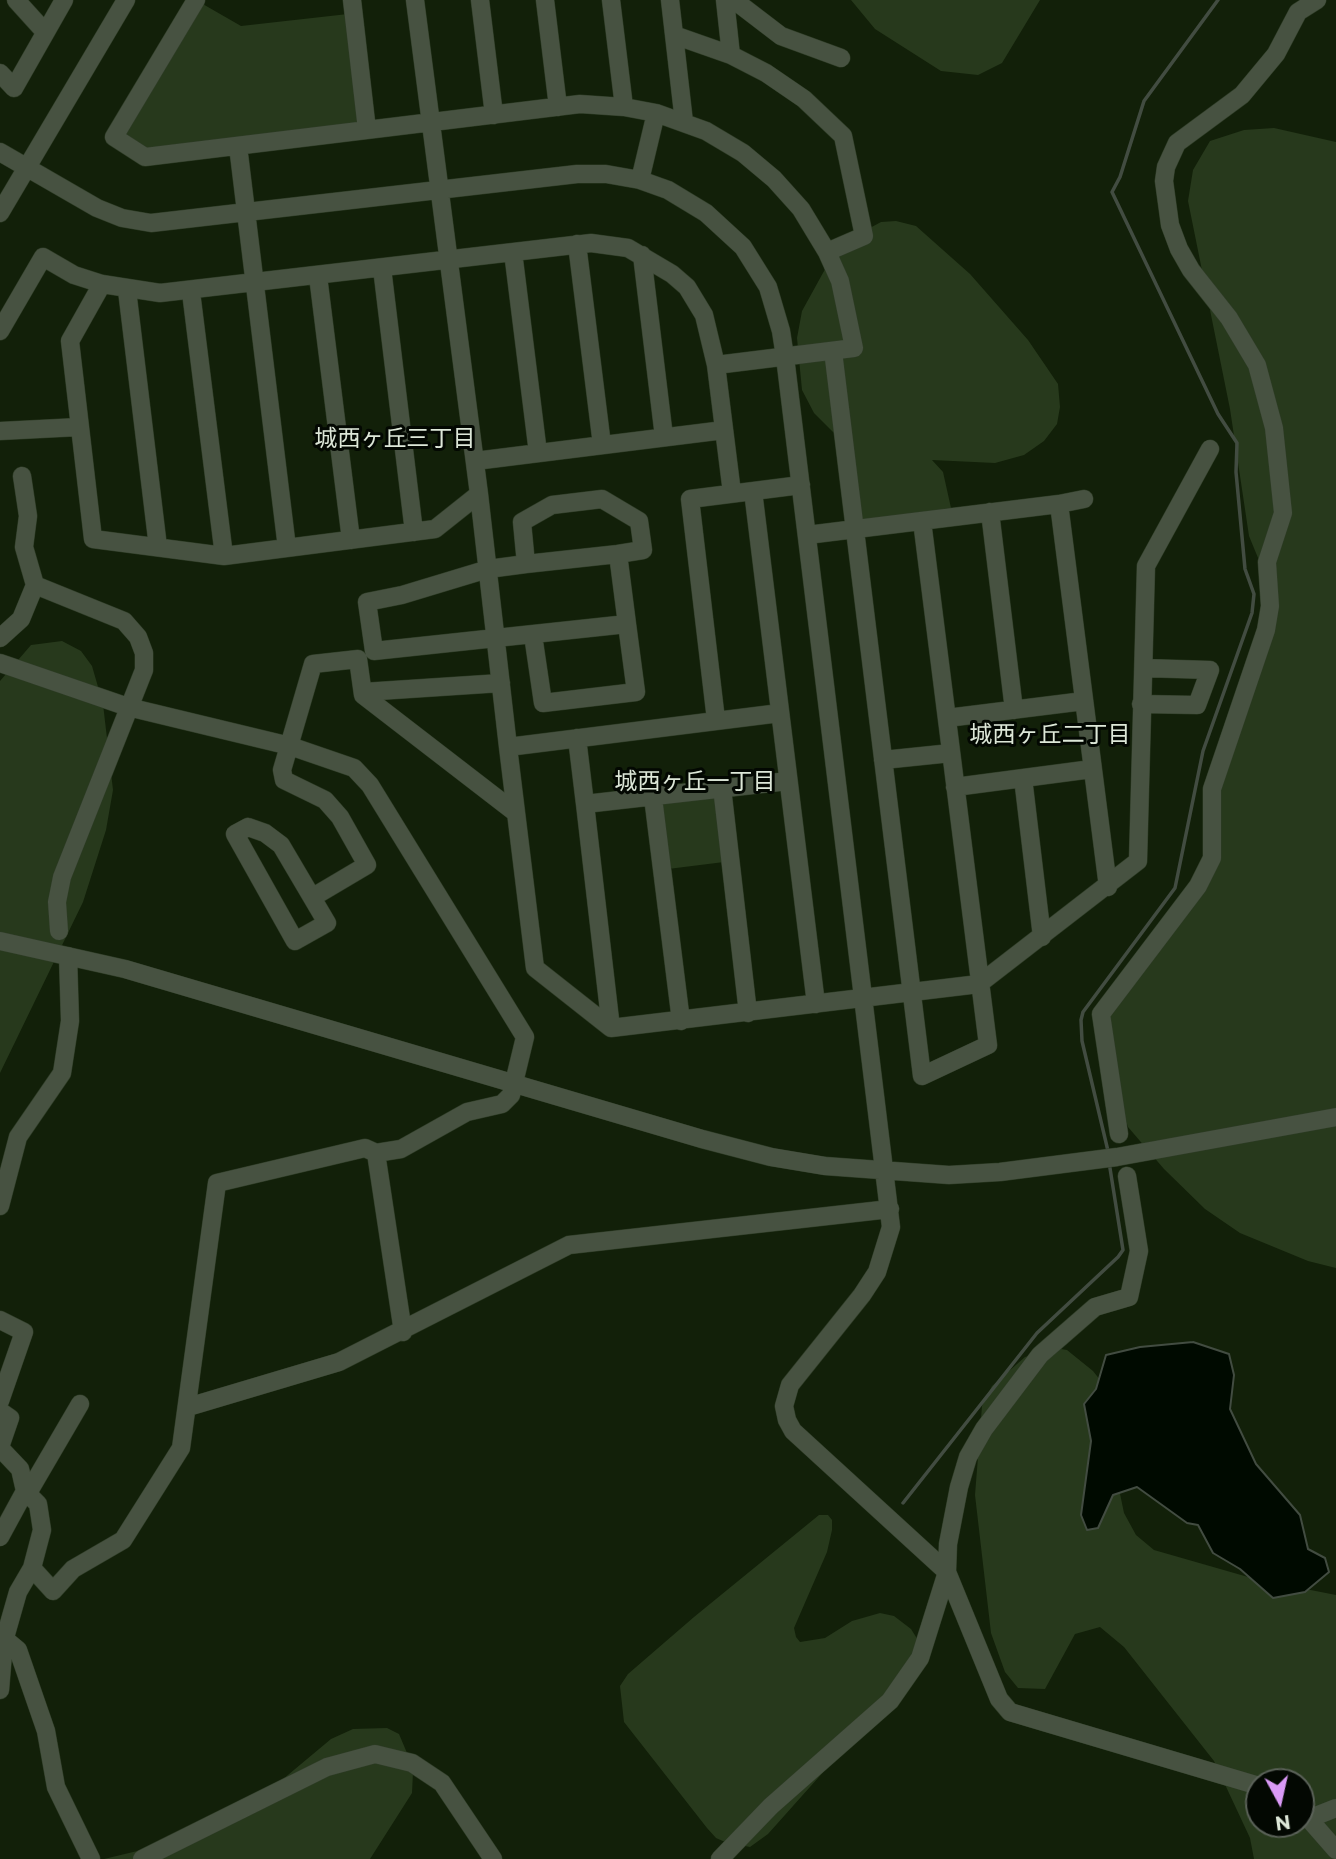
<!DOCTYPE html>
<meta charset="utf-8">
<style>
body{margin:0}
#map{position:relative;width:1336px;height:1859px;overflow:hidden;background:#122009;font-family:Montserrat,sans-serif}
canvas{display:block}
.north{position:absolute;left:1245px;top:1768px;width:70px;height:70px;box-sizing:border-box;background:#030802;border:2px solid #5a6158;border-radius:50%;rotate:172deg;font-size:19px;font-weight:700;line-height:28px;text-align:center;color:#dde7d8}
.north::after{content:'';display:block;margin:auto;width:24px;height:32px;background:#da9af6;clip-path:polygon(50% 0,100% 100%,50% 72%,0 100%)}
</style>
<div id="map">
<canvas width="1336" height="1859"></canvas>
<div class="north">N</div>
</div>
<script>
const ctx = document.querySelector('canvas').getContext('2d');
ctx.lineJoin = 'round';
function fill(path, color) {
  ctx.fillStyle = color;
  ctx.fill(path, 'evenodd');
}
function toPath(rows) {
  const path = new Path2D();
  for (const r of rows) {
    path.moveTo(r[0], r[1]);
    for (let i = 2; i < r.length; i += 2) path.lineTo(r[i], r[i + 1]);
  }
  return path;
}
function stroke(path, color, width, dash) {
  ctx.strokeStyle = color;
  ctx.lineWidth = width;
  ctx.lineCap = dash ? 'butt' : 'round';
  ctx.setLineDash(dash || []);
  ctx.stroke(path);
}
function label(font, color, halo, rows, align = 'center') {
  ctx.font = font + ' Montserrat,"Noto Sans JP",sans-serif';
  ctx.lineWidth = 6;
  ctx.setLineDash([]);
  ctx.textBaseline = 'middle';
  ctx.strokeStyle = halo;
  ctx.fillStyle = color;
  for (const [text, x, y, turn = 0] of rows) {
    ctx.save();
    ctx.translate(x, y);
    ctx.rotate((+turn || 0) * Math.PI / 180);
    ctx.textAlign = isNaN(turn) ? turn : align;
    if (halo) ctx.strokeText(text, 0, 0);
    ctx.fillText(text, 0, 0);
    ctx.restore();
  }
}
const green = toPath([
 [851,0,1040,0,1002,63,978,75,941,71,875,29],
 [201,3,241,26,348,14,361,123,148,152,124,134],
 [1274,128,1336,142,1336,1268,1308,1261,1240,1233,1205,1209,1164,1169,1128,1127,1120,1102,1105,1014,1213,866,1223,760,1270,587,1249,536,1230,409,1188,201,1193,170,1210,141,1244,130],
 [896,221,916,226,970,274,1028,340,1058,384,1060,407,1057,424,1044,441,1024,455,995,463,932,460,943,472,951,508,863,521,860,519,844,443,814,413,802,390,797,338,802,311,829,262,868,229,881,222],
 [62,641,81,651,92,666,103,704,113,790,106,830,83,902,0,1073,0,681,31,645],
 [716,798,724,862,668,869,660,805,663,802],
 [1055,1348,1067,1350,1093,1371,1108,1390,1118,1484,1124,1513,1136,1535,1154,1550,1255,1579,1336,1595,1336,1859,1254,1859,1250,1838,1214,1761,1124,1647,1100,1627,1075,1634,1045,1689,1018,1688,1005,1672,991,1633,975,1495,982,1406,992,1386,1025,1357],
 [1259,1782,1301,1782,1301,1824,1259,1824],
 [819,1515,828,1515,832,1520,832,1530,827,1552,794,1628,796,1637,800,1642,825,1638,852,1621,880,1613,894,1616,911,1629,921,1645,851,1741,768,1834,750,1847,725,1842,716,1838,707,1828,624,1722,620,1686,628,1674,694,1617],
 [387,1728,399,1734,407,1753,413,1772,412,1793,370,1859,104,1859,154,1847,240,1815,331,1739,353,1729]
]);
const water = toPath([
 [1193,1342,1229,1354,1234,1375,1230,1409,1256,1464,1300,1515,1308,1549,1325,1558,1329,1572,1305,1592,1273,1598,1240,1569,1213,1553,1198,1525,1187,1523,1137,1487,1113,1495,1098,1528,1087,1530,1081,1515,1091,1441,1084,1404,1096,1389,1106,1355,1140,1347,1193,1342]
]);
const stream = toPath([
 [1108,1151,1082,1041,1081,1020,1083,1012,1175,888,1203,751,1252,613,1254,594,1245,569,1236,472,1237,443,1218,414,1112,192,1120,177,1144,101,1218,0],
 [903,1503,1037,1333,1118,1257,1123,1250,1109,1162]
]);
const minor = toPath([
 [16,0,45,32],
 [196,0,114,137,145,157,580,104,624,107,656,113,706,131,743,153,774,179,801,209,827,252,840,281,854,348,716,365],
 [352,0,367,130],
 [480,0,494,115],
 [545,0,558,107],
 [611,0,624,107],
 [670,0,684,122],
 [725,0,731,55],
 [734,0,781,36,841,58],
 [674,35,731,55,766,73,804,99,843,136,864,236,827,252],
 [0,73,14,88,64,0],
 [238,146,287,548],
 [0,152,97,208,122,218,151,223,577,174,606,174,640,180,668,190,706,213,743,247,768,287,781,331,785,357,891,1227,877,1272,862,1295,790,1385,784,1406,787,1420,793,1431,947,1572,999,1699,1010,1712,1259,1786],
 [640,180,656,113],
 [0,213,126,0],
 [577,244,602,445],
 [513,252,538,453],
 [642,255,664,437],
 [382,268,414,532],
 [318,276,351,540],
 [102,284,70,341,93,539,224,556,435,529,479,494,415,0],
 [127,290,158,547],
 [191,292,224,556],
 [0,331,43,257,74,275,102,284,160,293,591,243,628,248,672,274,687,287,704,315,716,365,732,493],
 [833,351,922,1076,988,1045,922,521],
 [0,431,79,427],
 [475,461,724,430],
 [753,491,816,1004],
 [479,494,508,747],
 [1059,504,1084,499],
 [990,512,1014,710],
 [807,535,1059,504,1108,887],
 [618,554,526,564,522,522,552,505,602,499,639,521,643,550,618,554,627,624],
 [526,564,488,569,402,595,367,602,374,651,627,624,636,692,543,703,533,635],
 [35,585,124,621,138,637,144,653,144,670,62,877,57,902,59,931],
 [0,638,21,619,35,585,24,547,28,516,22,476],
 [0,663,128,707,290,746,354,768,370,785,525,1037,511,1095,502,1104,467,1112,401,1149,376,1153,365,1148,217,1183,181,1448,123,1540,73,1569,53,1591,32,1568,18,1592,4,1641,0,1690],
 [363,692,501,683],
 [1141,704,1197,705,1210,670,1144,668],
 [780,713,508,747,535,968,611,1028,979,984,1138,861,1146,566,1210,449],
 [947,718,1084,701],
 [716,720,690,499,801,485],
 [577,738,585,804,788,781],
 [883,760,951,753],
 [1023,778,1042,937],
 [955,787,1092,769],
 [722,788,748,1013],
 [653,797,681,1021],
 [585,804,611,1028],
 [248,827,265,833,281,845,327,923,295,941,235,834,248,827],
 [313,897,367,865,340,817,325,800,284,780,282,770,313,664,358,659,363,695,516,813],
 [0,941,125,969,702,1139,771,1157,825,1166,949,1175,1000,1172,1117,1157,1336,1117],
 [1119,1134,1101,1014,1198,886,1212,858,1212,789,1266,630,1270,606,1267,562,1283,513,1274,428,1257,365,1229,318,1191,270,1179,249,1170,225,1164,181,1166,167,1177,143,1242,95,1276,54,1298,12,1317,0],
 [376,1153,403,1332],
 [0,1206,18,1137,62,1073,70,1021,68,956],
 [0,1320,24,1332,0,1401],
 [188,1407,339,1362,569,1245,890,1209],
 [0,1411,10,1418,0,1447],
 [0,1448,20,1469,25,1491,0,1537],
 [25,1491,38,1504,42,1530,32,1568],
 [28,1493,80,1404],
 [0,1635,18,1650,46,1731,56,1787,91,1859],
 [1301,1810,1336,1850],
 [1308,1819,1336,1808],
 [142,1859,327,1767,375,1754,412,1763,442,1783,493,1859],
 [720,1859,771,1806,890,1701,920,1658,947,1572,948,1544,959,1487,968,1457,984,1429,1040,1355,1095,1307,1129,1297,1139,1251,1127,1176]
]);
const neighbourhoodNames = [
 ["城西ヶ丘三丁目",395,439],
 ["城西ヶ丘二丁目",1050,735],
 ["城西ヶ丘一丁目",695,782]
];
fill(green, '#27391c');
fill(water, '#000a00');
stroke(water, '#424c41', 2);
stroke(stream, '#424c41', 3.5);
stroke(minor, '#2e3c26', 19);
stroke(minor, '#475241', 18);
label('23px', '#dde7d8', '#030802', neighbourhoodNames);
</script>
